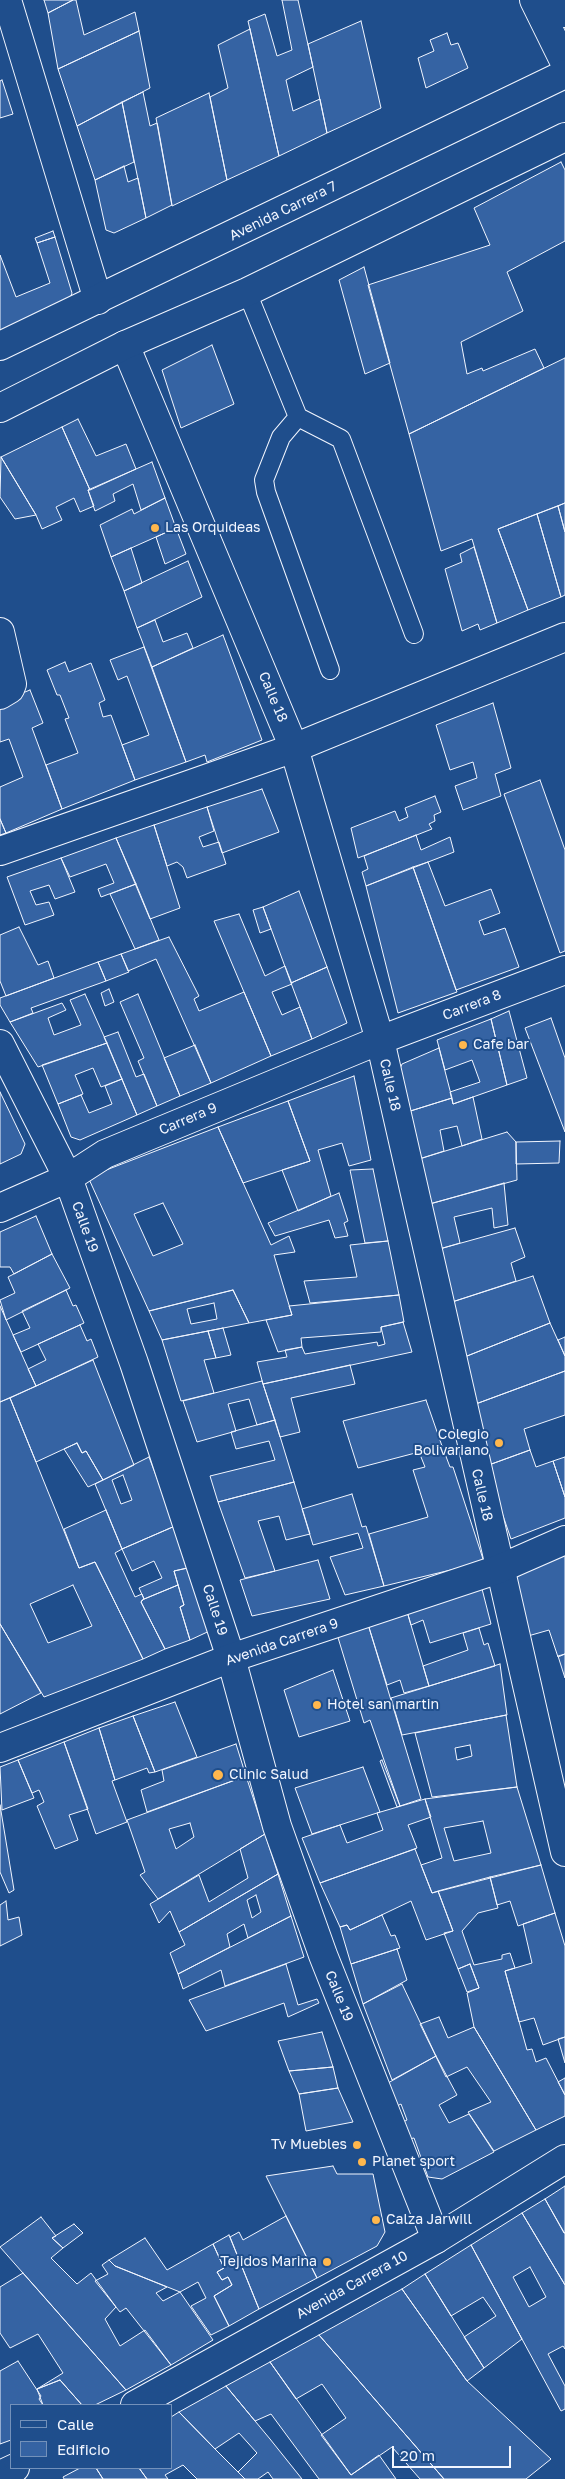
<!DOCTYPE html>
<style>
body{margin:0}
#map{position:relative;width:565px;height:2479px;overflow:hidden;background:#1f4e8c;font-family:"Golos Text",sans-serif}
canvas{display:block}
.legend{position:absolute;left:10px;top:2404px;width:162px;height:65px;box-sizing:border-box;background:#1f4e8c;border:1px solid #7391ba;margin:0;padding:6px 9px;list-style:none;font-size:15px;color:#f2f6ff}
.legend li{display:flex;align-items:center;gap:10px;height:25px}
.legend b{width:25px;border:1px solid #7391ba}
.scale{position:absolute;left:392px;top:2446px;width:119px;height:22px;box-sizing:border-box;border:2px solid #f2f6ff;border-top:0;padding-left:6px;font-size:15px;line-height:18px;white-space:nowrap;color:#f2f6ff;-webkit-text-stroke:4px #1f4e8c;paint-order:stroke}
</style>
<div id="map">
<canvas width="565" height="2479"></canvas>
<ul class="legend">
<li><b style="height:6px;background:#1f4e8c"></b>Calle</li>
<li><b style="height:14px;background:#3563a3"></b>Edificio</li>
</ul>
<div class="scale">20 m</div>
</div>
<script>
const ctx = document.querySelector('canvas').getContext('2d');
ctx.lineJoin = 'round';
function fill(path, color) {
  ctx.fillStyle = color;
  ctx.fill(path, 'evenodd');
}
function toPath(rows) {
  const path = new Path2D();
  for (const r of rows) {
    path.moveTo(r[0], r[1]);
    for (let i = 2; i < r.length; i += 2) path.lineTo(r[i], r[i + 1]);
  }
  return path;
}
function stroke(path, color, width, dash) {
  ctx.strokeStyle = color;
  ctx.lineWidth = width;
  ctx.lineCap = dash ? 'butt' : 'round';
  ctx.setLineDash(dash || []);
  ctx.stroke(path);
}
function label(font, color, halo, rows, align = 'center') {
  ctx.font = font + ' "Golos Text",sans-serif';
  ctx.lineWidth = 4;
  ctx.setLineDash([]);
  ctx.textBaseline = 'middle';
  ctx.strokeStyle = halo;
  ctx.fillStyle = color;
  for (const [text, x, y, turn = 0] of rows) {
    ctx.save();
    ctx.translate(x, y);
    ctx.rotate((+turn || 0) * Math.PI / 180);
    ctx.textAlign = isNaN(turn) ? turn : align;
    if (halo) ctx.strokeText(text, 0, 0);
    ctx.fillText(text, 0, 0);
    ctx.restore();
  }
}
const building = toPath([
 [44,0,73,0,48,13,44,0],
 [73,0,76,0,84,35,135,12,139,31,58,69,48,13,73,0],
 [282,0,298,0,313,67,286,80,293,111,320,99,327,133,279,156,248,21,265,14,277,56,292,50,282,0],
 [361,21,381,108,327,133,308,44,361,21],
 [250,29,279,156,227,180,210,97,228,88,218,45,250,29],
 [139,31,150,88,77,126,58,69,139,31],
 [447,33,451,45,458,43,468,68,426,88,418,58,434,51,430,40,447,33],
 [2,80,13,114,0,118,0,81,2,80],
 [143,92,150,126,157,123,158,127,172,205,146,218,122,102,143,92],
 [209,93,227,180,172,206,156,118,209,93],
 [122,102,134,162,95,180,77,126,122,102],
 [561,162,565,170,565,241,507,272,523,311,461,342,467,374,482,368,483,371,535,349,544,368,409,434,368,285,490,245,474,208,561,162],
 [124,166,128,182,138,178,146,218,114,233,106,230,95,180,124,166],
 [53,231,55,237,37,243,35,238,53,231],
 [55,237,72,293,68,304,0,332,0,255,16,297,50,283,37,243,55,237],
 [364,267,390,363,365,374,339,280,364,267],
 [212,345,234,404,181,428,162,370,212,345],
 [565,358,565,503,498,529,528,610,497,623,472,539,441,551,409,434,565,358],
 [78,419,96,456,126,444,136,469,90,490,62,427,78,419],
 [62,427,90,490,88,490,94,506,80,512,74,498,56,507,62,520,42,529,36,515,1,457,62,427],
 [1,457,36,515,15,519,0,497,1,457],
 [152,462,165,498,141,510,133,484,113,494,115,501,95,511,88,490,152,462],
 [165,498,176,528,111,557,100,525,132,509,134,514,165,498],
 [565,503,565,532,558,506,565,503],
 [558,506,565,532,565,595,561,597,537,514,558,506],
 [537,514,561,597,528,610,498,529,537,514],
 [176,528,186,554,165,564,156,537,176,528],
 [474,547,497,623,480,630,478,624,462,631,445,569,462,562,460,554,474,547],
 [131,548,142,583,124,591,111,557,131,548],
 [188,561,202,597,137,628,124,591,188,561],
 [155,620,163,642,187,633,193,648,152,667,137,628,155,620],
 [223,635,262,740,207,762,205,755,186,762,152,667,223,635],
 [144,647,186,762,135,780,122,745,149,735,127,676,118,680,110,660,144,647],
 [65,662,69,672,91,663,105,700,99,703,103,717,111,715,135,780,62,809,46,765,78,753,65,719,69,718,60,695,57,695,47,670,65,662],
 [30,690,43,723,32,728,62,809,6,833,0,819,0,787,23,777,9,739,0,742,0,702,30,690],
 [493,703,511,768,495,774,501,796,463,810,455,786,477,778,473,762,450,770,436,725,493,703],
 [540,780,565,850,565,951,560,953,504,794,540,780],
 [262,789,279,832,222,853,207,807,262,789],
 [435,796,441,812,434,815,435,821,429,824,432,829,358,858,351,828,395,811,399,821,408,817,405,808,435,796],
 [207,807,214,831,199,837,203,847,219,842,226,864,187,878,183,867,177,862,167,866,154,825,207,807],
 [0,819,6,833,0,835,0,819],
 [154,825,180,908,150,919,116,838,154,825],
 [416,835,421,850,450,837,454,852,366,886,362,872,368,869,364,856,416,835],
 [116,838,136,884,101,897,98,889,114,883,106,864,70,877,61,858,116,838],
 [61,858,75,892,55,899,49,885,30,891,36,905,49,902,54,915,25,925,7,877,61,858],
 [428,862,445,906,491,889,500,913,479,921,484,935,505,928,519,967,456,990,413,867,428,862],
 [413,867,457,992,398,1013,366,886,413,867],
 [136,884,159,940,135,949,110,894,136,884],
 [299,891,327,967,291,983,263,907,299,891],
 [263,907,271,929,260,933,253,910,263,907],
 [239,914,265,976,285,966,292,984,272,992,282,1015,300,1007,312,1039,271,1056,214,921,239,914],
 [19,927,38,965,48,961,54,978,6,996,0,981,0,935,19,927],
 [169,937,199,996,194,999,199,1011,244,992,271,1056,211,1083,156,959,128,971,121,954,169,937],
 [121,954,129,972,106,981,98,962,121,954],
 [98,962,106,981,31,1008,33,1013,10,1022,0,1005,0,998,98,962],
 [327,967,347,1023,312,1039,291,983,327,967],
 [109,989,114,1002,105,1006,101,993,109,989],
 [85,994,107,1043,38,1067,10,1022,62,1003,66,1010,48,1018,54,1035,81,1025,70,1000,85,994],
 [138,994,180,1096,157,1106,138,1061,144,1058,120,1002,138,994],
 [509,1011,527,1078,507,1085,491,1019,509,1011],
 [551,1018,565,1058,565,1132,525,1028,551,1018],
 [491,1019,507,1085,453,1104,450,1092,480,1082,472,1060,445,1070,437,1040,491,1019],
 [118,1032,136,1077,144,1074,157,1106,137,1115,104,1037,118,1032],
 [107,1043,122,1079,101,1087,93,1068,75,1075,83,1094,58,1104,42,1065,107,1043],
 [195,1045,211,1083,180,1096,164,1058,195,1045],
 [439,1048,452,1098,404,1113,396,1078,402,1064,439,1048],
 [354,1076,371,1160,349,1166,342,1143,318,1150,331,1196,298,1211,282,1170,310,1161,288,1101,354,1076],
 [122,1079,137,1115,80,1140,71,1137,58,1104,81,1095,89,1113,112,1104,105,1086,122,1079],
 [0,1092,25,1144,21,1154,0,1164,0,1092],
 [473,1097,482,1139,462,1146,457,1126,440,1130,444,1151,416,1160,404,1113,452,1098,453,1104,473,1097],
 [288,1101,310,1161,243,1183,218,1127,288,1101],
 [218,1127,271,1245,289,1236,295,1252,274,1255,292,1315,249,1323,233,1290,149,1311,88,1177,218,1127],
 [163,1203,183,1244,153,1256,134,1214,163,1203],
 [507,1132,516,1142,517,1180,426,1205,416,1160,507,1132],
 [560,1141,559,1163,516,1164,516,1142,560,1141],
 [373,1169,388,1241,365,1243,350,1170,373,1169],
 [504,1183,508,1225,494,1228,492,1208,454,1217,460,1243,436,1250,426,1205,504,1183],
 [339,1193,348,1221,344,1223,348,1236,335,1238,329,1220,275,1236,268,1223,339,1193],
 [36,1216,52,1254,14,1274,10,1267,0,1267,0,1232,36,1216],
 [515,1228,525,1257,511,1263,516,1281,449,1303,436,1250,515,1228],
 [388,1241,399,1295,310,1303,304,1281,357,1277,350,1245,388,1241],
 [52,1254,70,1288,6,1320,0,1300,15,1293,8,1277,52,1254],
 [533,1276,550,1323,462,1358,449,1303,533,1276],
 [66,1290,73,1306,76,1305,84,1323,21,1352,13,1335,30,1328,22,1311,66,1290],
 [233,1290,249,1323,162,1340,149,1311,233,1290],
 [214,1303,217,1319,191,1324,187,1309,214,1303],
 [399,1295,404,1322,381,1327,381,1332,301,1338,302,1347,278,1352,266,1320,292,1315,289,1306,399,1295],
 [0,1306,36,1386,0,1402,0,1306],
 [403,1322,412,1352,263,1384,257,1362,287,1357,285,1350,302,1347,305,1354,377,1342,378,1346,385,1344,381,1327,403,1322],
 [550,1323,565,1356,565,1371,473,1405,462,1358,550,1323],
 [80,1325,87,1341,91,1339,98,1357,36,1386,28,1369,46,1360,38,1344,80,1325],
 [223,1328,231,1355,216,1358,208,1331,223,1328],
 [208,1331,216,1358,204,1360,214,1393,181,1401,162,1340,208,1331],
 [565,1337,565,1356,558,1340,565,1337],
 [93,1360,134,1465,103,1480,86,1451,82,1453,77,1443,36,1462,10,1398,93,1360],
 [350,1365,355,1384,291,1398,300,1432,280,1437,263,1384,350,1365],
 [565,1371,565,1415,524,1429,530,1450,486,1466,473,1405,565,1371],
 [262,1381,275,1420,257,1425,249,1399,228,1404,236,1431,197,1442,183,1401,262,1381],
 [10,1398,79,1568,95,1562,143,1659,44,1697,0,1624,0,1402,10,1398],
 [73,1585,92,1626,48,1643,30,1604,73,1585],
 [426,1400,442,1446,358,1468,343,1421,426,1400],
 [275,1420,294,1482,218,1502,210,1476,275,1460,269,1441,236,1449,231,1432,275,1420],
 [77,1443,82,1453,86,1451,103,1480,88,1487,64,1449,77,1443],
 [442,1446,450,1467,453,1467,484,1562,384,1586,369,1534,428,1517,413,1470,425,1467,419,1452,442,1446],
 [530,1450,536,1467,553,1461,565,1497,565,1518,511,1539,486,1466,530,1450],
 [149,1457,175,1526,122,1549,95,1484,149,1457],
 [123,1475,132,1500,121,1504,112,1480,123,1475],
 [565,1457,565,1497,553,1461,565,1457],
 [294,1482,310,1534,286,1540,279,1516,258,1521,275,1571,245,1578,218,1502,294,1482],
 [352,1494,362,1527,366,1526,384,1586,345,1595,330,1557,363,1548,358,1533,313,1545,302,1509,352,1494],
 [106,1510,122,1549,115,1553,135,1597,142,1594,144,1599,141,1602,165,1649,143,1659,95,1562,79,1568,64,1529,106,1510],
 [175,1526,192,1567,174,1571,178,1585,144,1599,139,1588,162,1578,154,1561,132,1571,122,1549,175,1526],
 [565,1551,565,1654,558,1657,549,1630,528,1636,511,1579,521,1575,520,1572,565,1551],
 [318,1560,330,1599,252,1616,240,1580,318,1560],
 [192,1567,216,1628,190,1640,180,1607,184,1605,174,1571,192,1567],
 [178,1585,184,1605,180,1607,190,1640,165,1649,141,1602,142,1600,178,1585],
 [481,1585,491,1624,430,1643,423,1620,411,1625,406,1608,481,1585],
 [406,1608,429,1686,404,1693,400,1680,387,1685,367,1621,406,1608],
 [367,1621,421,1799,400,1806,370,1720,364,1723,336,1631,367,1621],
 [0,1624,41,1693,0,1714,0,1624],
 [479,1628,484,1645,488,1643,495,1666,429,1686,423,1666,468,1650,463,1633,479,1628],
 [565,1654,565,1678,558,1656,565,1654],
 [500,1664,507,1715,402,1735,391,1698,500,1664],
 [333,1670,350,1721,299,1737,284,1690,333,1670],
 [175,1702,197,1757,155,1772,133,1716,175,1702],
 [506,1715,517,1787,432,1797,415,1733,506,1715],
 [470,1745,472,1756,457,1760,455,1748,470,1745],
 [133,1716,155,1772,149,1773,147,1768,115,1780,99,1728,133,1716],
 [99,1728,115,1780,112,1781,127,1822,96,1834,64,1742,99,1728],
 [64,1742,88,1809,69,1815,78,1840,55,1849,37,1806,44,1802,39,1790,32,1793,18,1760,64,1742],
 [236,1744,246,1776,147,1812,141,1790,164,1781,162,1770,236,1744],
 [18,1760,34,1798,2,1810,0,1767,18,1760],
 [382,1760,400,1806,397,1807,380,1761,382,1760],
 [363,1767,380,1812,312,1834,295,1788,363,1767],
 [246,1776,265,1834,158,1899,140,1875,145,1872,127,1820,246,1776],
 [190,1823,194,1837,176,1849,169,1829,190,1823],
 [517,1787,541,1865,432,1893,421,1865,442,1858,425,1799,517,1787],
 [483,1821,491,1853,454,1861,444,1828,483,1821],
 [425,1799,431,1817,408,1825,417,1848,320,1883,302,1838,340,1825,347,1843,383,1830,377,1813,425,1799],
 [0,1805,14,1890,9,1893,0,1872,0,1805],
 [265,1834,278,1874,179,1932,170,1911,159,1923,150,1904,199,1875,209,1902,248,1878,240,1849,265,1834],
 [415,1849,432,1893,438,1891,453,1931,426,1940,411,1901,350,1930,347,1925,340,1927,320,1883,415,1849],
 [541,1865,555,1913,518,1926,510,1901,497,1905,490,1877,541,1865],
 [278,1874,291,1916,248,1938,244,1924,227,1934,230,1947,178,1974,170,1953,185,1945,179,1932,278,1874],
 [256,1895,261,1912,252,1918,247,1900,256,1895],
 [490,1877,498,1908,478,1913,462,1931,474,1965,502,1959,502,1955,510,1953,515,1968,505,1971,527,2050,532,2049,536,2062,546,2058,565,2095,565,2116,536,2130,474,2027,467,1993,479,1988,470,1964,458,1969,444,1933,453,1931,438,1891,490,1877],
 [6,1901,8,1920,19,1917,22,1935,0,1946,0,1905,6,1901],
 [555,1913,565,1946,565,2037,543,2045,534,2018,519,2022,505,1971,532,1963,523,1924,555,1913],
 [382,1915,391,1936,395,1935,400,1948,351,1964,340,1927,347,1925,350,1930,382,1915],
 [291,1916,304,1957,225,1986,221,1970,183,1989,178,1974,291,1916],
 [397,1949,407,1980,363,2004,351,1964,397,1949],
 [286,1964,298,2005,317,1999,319,2003,288,2017,284,2003,206,2031,189,2000,286,1964],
 [470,1964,479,1988,467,1992,458,1969,470,1964],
 [402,1984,436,2056,392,2080,363,2004,402,1984],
 [439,2017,448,2038,474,2027,536,2130,494,2151,468,2112,491,2102,467,2067,446,2077,420,2024,439,2017],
 [322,2032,333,2067,289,2071,278,2041,322,2032],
 [565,2037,565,2063,558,2039,565,2037],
 [436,2056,457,2095,439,2105,449,2123,469,2114,494,2152,442,2179,428,2177,414,2138,409,2139,403,2122,407,2120,401,2104,397,2106,388,2083,436,2056],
 [333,2067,338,2088,299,2094,289,2071,333,2067],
 [565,2078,565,2095,558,2082,565,2078],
 [338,2088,353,2122,306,2131,299,2094,338,2088],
 [333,2166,337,2174,373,2174,385,2232,377,2246,317,2278,266,2176,333,2166],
 [565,2186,565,2232,564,2233,545,2199,565,2186],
 [545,2199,565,2234,565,2285,522,2213,545,2199],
 [522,2213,565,2285,565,2349,563,2346,548,2354,565,2386,565,2409,561,2411,471,2245,522,2213],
 [530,2267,546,2297,529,2307,513,2277,530,2267],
 [286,2216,317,2278,259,2309,230,2237,239,2232,243,2240,286,2216],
 [41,2217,56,2236,52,2238,63,2248,51,2258,77,2284,91,2273,116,2307,105,2319,120,2346,145,2330,171,2365,126,2390,0,2247,41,2217],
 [74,2224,83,2233,63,2248,52,2238,74,2224],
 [229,2235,259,2309,229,2326,214,2296,232,2285,228,2277,222,2280,217,2272,224,2268,213,2244,229,2235],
 [145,2238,167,2270,213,2244,224,2268,217,2272,222,2280,228,2277,232,2285,214,2296,229,2326,211,2335,191,2306,206,2298,198,2282,180,2292,115,2266,109,2260,145,2238],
 [471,2245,522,2339,484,2368,464,2337,496,2316,483,2297,451,2316,425,2274,471,2245],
 [109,2260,115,2266,167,2287,156,2293,163,2301,180,2292,213,2340,171,2365,126,2308,120,2312,95,2281,108,2274,102,2265,109,2260],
 [23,2273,39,2291,126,2390,95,2405,82,2405,60,2380,37,2389,63,2373,38,2334,10,2348,0,2333,0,2287,23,2273],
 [425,2274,484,2368,467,2381,402,2289,425,2274],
 [402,2289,467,2381,551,2459,526,2479,444,2479,319,2335,402,2289],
 [319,2335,346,2366,444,2479,420,2479,392,2447,351,2475,321,2435,346,2418,322,2384,296,2399,270,2362,319,2335],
 [18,2361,41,2396,39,2399,43,2405,11,2405,11,2440,0,2444,0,2371,18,2361],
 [270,2362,351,2475,379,2455,396,2479,319,2479,271,2414,255,2421,226,2386,270,2362],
 [60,2380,82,2405,43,2405,37,2389,60,2380],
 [226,2386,270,2439,302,2479,273,2479,268,2472,258,2479,245,2479,238,2472,257,2453,239,2433,215,2449,179,2412,226,2386],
 [179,2412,215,2449,245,2479,197,2479,183,2465,165,2475,168,2479,147,2479,139,2468,171,2468,171,2417,179,2412],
 [80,2468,96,2468,103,2479,64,2479,63,2477,80,2468],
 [96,2468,139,2468,147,2479,103,2479,96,2468]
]);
const lane = toPath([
 [247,292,298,417,341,439,414,634],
 [298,417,281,437,264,480,266,492,330,670]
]);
const street = toPath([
 [7,0,98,300],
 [534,0,565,63],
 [559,0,565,13],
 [125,345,294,748,380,1040,565,1852],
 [0,632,12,684,10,689,0,695],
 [0,851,294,748,565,637],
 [0,1044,68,1178,134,1363,231,1658,277,1826,323,1955,436,2239],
 [0,1208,68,1178,105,1154,380,1040,565,970]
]);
const secondary = toPath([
 [0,1748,231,1658,499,1569,565,1540],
 [135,2405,436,2239,565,2159],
 [0,2475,15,2468]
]);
const primary = toPath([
 [0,346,565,74],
 [0,408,125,345,247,292,565,137]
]);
const markers = [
 [155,528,5,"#ffb74d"],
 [463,1045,5,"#ffb74d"],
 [499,1443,5,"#ffb74d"],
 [317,1705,5,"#ffb74d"],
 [218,1775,6,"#ffb74d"],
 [357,2145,5,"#ffb74d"],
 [362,2162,5,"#ffb74d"],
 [376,2220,5,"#ffb74d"],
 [327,2262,5,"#ffb74d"]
];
const streetNames = [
 ["Avenida Carrera 7",283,211,-26],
 ["Calle 18",273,697,67],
 ["Carrera 8",472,1005,-21],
 ["Calle 18",390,1085,77],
 ["Carrera 9",188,1119,-23],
 ["Calle 19",85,1227,70],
 ["Calle 18",482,1495,77],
 ["Calle 19",215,1610,72],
 ["Avenida Carrera 9",282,1642,-19],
 ["Calle 19",339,1996,68],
 ["Avenida Carrera 10",352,2285,-29]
];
const poiNames = [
 ["Las Orquideas",165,528],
 ["Cafe bar",473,1045],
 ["Colegio",489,1435,"right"],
 ["Bolivariano",489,1451,"right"],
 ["Hotel san martin",327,1705],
 ["Clinic Salud",229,1775],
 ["Tv Muebles",347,2145,"right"],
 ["Planet sport",372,2162],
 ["Calza Jarwill",386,2220],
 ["Tejidos Marina",317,2262,"right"]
];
fill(building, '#3563a3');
stroke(building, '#f2f6ff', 1);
stroke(lane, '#f2f6ff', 20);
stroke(street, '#f2f6ff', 30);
stroke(secondary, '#f2f6ff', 30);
stroke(primary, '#f2f6ff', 30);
stroke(lane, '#1f4e8c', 18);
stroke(street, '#1f4e8c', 28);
stroke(secondary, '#1f4e8c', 28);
stroke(primary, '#1f4e8c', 28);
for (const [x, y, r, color] of markers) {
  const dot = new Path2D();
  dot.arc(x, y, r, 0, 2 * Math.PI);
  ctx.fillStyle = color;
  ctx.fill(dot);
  stroke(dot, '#1f4e8c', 2);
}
label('14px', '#f2f6ff', '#1f4e8c', streetNames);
label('14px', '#f2f6ff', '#1f4e8c', poiNames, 'left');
</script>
